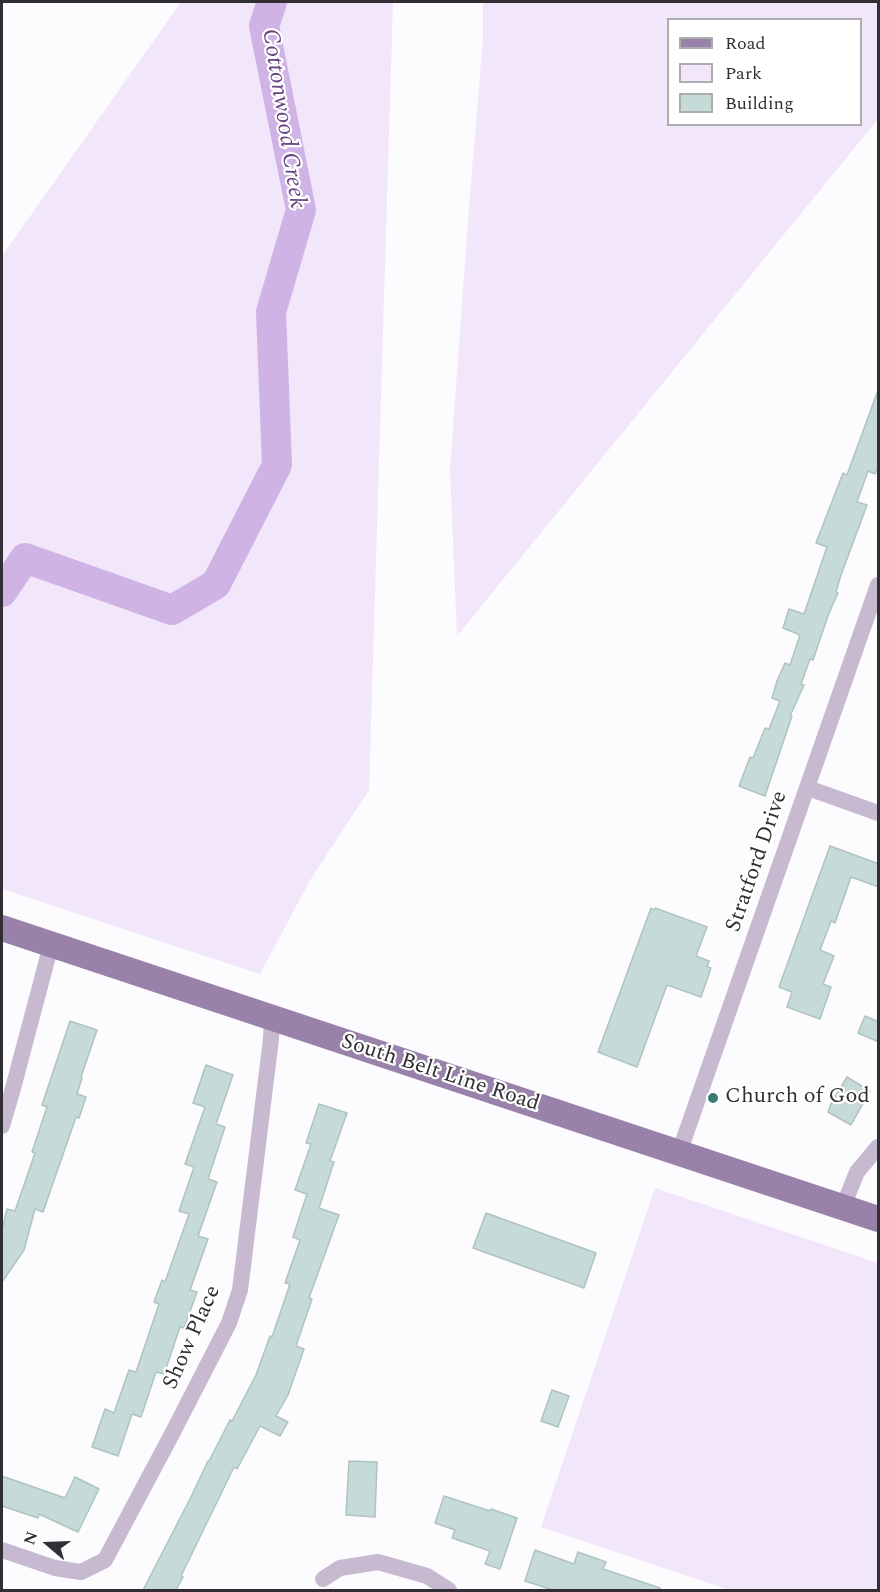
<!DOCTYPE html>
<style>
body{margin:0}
#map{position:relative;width:880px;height:1592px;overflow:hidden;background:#fcfbfe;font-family:Spectral,serif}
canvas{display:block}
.frame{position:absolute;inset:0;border:3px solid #322f34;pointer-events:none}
.legend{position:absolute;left:667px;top:18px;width:195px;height:108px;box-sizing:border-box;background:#fff;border:2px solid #adacae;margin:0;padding:8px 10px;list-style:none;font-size:18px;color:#322f34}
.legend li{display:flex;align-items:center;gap:12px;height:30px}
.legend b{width:30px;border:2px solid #adacae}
.north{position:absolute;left:18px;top:1514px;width:60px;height:60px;-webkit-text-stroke:4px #fff;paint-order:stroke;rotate:289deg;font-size:16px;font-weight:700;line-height:24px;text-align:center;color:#322f34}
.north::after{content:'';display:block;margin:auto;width:21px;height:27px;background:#322f34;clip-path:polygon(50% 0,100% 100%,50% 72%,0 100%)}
</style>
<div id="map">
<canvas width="880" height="1592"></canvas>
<div class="frame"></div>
<ul class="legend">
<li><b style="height:8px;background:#9882aa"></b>Road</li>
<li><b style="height:16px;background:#f1e6fa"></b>Park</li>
<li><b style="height:16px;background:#c6dad7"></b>Building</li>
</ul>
<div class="north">N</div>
</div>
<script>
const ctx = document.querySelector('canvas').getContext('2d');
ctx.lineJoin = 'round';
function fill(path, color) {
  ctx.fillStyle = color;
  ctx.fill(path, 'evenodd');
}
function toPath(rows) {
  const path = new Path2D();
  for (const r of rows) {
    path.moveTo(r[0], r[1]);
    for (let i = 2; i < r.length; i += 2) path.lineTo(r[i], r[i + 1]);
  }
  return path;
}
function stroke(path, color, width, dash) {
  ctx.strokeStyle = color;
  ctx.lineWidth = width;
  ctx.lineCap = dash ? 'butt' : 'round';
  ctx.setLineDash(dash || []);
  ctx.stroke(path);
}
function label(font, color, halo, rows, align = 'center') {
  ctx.font = font + ' Spectral,serif';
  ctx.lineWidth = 4.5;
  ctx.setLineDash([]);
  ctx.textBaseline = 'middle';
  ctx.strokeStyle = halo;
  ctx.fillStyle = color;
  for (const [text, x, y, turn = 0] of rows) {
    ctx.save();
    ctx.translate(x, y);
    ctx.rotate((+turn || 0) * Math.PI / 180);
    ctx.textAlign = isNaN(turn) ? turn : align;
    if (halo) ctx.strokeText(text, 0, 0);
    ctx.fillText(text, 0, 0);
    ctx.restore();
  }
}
const green = toPath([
 [181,2,393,2,369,790,309,882,260,974,2,889,2,256],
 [483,2,878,2,878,119,457,636,450,470,470,194,483,38],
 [668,20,860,20,860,124,668,124],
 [655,1188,878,1263,878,1590,729,1590,541,1527]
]);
const river = toPath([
 [2,592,25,558,172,610,216,584,277,465,271,312,301,210,264,26,272,2]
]);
const building = toPath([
 [877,393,879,393,879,465,875,474,868,471,857,502,867,505,841,575,836,592,838,593,829,613,813,660,810,659,801,684,804,685,790,716,792,716,765,796,739,786,750,757,753,758,765,728,769,729,780,701,772,698,777,681,785,663,790,665,800,635,783,628,789,609,804,614,827,547,816,543,843,473,847,475,877,393],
 [830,846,879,864,879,887,851,877,835,923,831,921,820,950,834,956,823,984,831,987,820,1019,787,1007,792,992,779,987,830,846],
 [651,908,654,910,655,908,707,927,696,956,709,961,707,967,711,968,701,997,667,985,637,1067,598,1052,651,908],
 [865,1016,879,1022,879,1042,858,1033,865,1016],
 [70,1021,97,1030,81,1077,82,1078,77,1094,86,1097,79,1118,76,1117,43,1212,35,1209,24,1250,2,1282,2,1229,7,1209,15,1211,35,1153,32,1152,47,1107,42,1105,70,1021],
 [206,1065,233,1075,216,1124,225,1127,208,1179,217,1182,198,1236,208,1239,190,1290,197,1292,184,1328,180,1327,164,1374,156,1372,141,1417,132,1414,118,1456,92,1447,105,1409,114,1413,129,1370,136,1372,159,1304,154,1302,162,1280,165,1282,189,1214,179,1211,194,1167,185,1164,205,1107,193,1103,206,1065],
 [847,1077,870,1091,851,1125,828,1112,834,1096,835,1097,847,1077],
 [319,1104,347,1113,330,1161,334,1162,319,1208,339,1215,309,1298,312,1299,296,1346,304,1349,288,1395,276,1416,288,1422,280,1436,260,1426,237,1469,234,1467,181,1576,183,1577,176,1590,143,1590,191,1497,208,1461,209,1461,230,1420,232,1421,256,1375,270,1336,272,1337,290,1284,285,1283,300,1240,293,1237,307,1194,295,1190,311,1144,306,1143,319,1104],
 [486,1213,596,1253,584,1288,473,1248,486,1213],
 [552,1390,569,1396,558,1427,541,1421,552,1390],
 [349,1461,377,1462,375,1517,346,1515,349,1461],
 [2,1476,65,1498,75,1477,99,1489,78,1532,39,1514,38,1518,2,1506,2,1476],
 [444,1496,490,1511,491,1509,517,1518,500,1569,485,1564,490,1551,452,1538,455,1530,435,1523,444,1496],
 [535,1550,574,1564,578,1552,606,1562,603,1569,660,1588,660,1590,553,1590,525,1581,535,1550]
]);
const minor = toPath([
 [808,788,878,813],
 [2,1126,12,1092,51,945],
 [679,1153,878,585],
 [843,1207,857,1172,878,1147],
 [2,1550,55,1568,81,1572,105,1560,173,1432,229,1323,240,1290,271,1039,272,1018],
 [323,1579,340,1568,378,1562,427,1576,449,1590]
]);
const primary = toPath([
 [2,928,878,1219]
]);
const markers = [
 [713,1098,6,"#377d73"]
];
const streetNames = [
 ["Stratford Drive",758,862,-71],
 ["South Belt Line Road",440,1074,18],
 ["Show Place",193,1338,-66]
];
const poiNames = [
 ["Church of God",725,1098]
];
const waterNames = [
 ["Cottonwood Creek",282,119,81]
];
fill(green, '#f1e6fa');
stroke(river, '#cfb3e5', 30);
fill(building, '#c6dad7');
stroke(building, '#afc3bf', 1.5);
stroke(minor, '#c6b9d0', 16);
stroke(primary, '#9882aa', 26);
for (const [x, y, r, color] of markers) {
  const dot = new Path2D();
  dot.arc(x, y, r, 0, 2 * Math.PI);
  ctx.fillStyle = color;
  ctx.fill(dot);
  stroke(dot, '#fff', 2);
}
label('22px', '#322f34', '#fff', streetNames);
label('22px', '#322f34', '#fff', poiNames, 'left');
label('italic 24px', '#694482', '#fff', waterNames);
</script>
